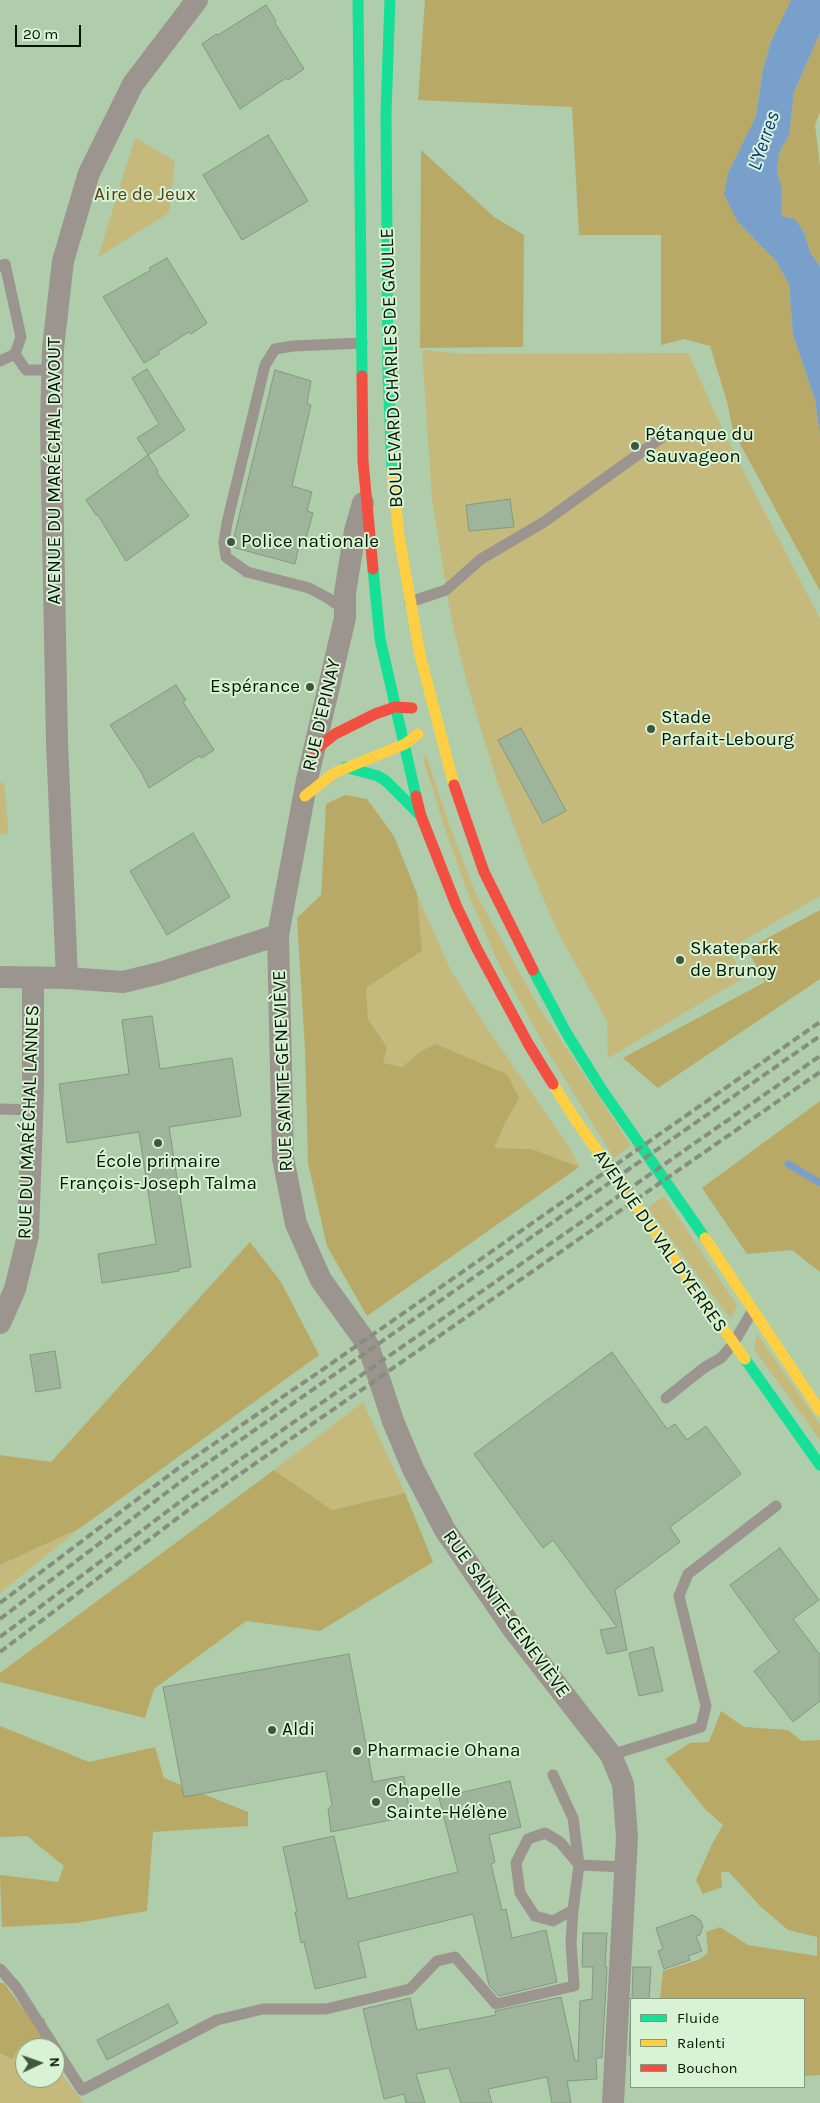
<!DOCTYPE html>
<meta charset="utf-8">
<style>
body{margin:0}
#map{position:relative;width:820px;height:2103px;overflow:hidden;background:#afccab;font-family:Karla,sans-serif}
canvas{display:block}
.legend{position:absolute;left:630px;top:1998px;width:175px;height:90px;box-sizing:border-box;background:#d8f2d4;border:1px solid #839a80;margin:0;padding:6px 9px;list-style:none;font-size:15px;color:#041603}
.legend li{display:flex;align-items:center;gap:10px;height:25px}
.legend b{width:25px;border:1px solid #839a80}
.north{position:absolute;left:15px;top:2038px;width:50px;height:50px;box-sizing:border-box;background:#d8f2d4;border:1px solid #839a80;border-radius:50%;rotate:87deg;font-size:14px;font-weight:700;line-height:20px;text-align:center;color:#041603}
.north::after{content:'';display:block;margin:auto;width:18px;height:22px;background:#40563e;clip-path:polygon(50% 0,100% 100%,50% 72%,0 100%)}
.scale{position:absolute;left:15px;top:25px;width:66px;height:22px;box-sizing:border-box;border:2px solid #041603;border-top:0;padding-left:6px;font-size:15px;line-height:18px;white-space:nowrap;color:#041603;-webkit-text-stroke:4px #d8f2d4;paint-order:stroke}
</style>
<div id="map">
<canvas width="820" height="2103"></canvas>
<ul class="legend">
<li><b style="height:6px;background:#16e098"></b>Fluide</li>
<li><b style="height:6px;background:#ffcf43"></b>Ralenti</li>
<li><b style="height:6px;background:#f24e42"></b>Bouchon</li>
</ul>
<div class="north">N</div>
<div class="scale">20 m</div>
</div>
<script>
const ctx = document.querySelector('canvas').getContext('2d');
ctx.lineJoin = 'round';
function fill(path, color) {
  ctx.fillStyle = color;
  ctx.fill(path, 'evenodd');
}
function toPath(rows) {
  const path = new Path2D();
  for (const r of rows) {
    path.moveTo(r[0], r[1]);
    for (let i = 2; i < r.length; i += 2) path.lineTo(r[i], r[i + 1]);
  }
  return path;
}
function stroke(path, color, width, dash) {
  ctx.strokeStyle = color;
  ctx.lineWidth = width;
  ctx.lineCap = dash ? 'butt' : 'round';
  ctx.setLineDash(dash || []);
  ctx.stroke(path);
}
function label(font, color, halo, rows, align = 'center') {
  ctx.font = font + ' Karla,sans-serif';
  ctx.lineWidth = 4;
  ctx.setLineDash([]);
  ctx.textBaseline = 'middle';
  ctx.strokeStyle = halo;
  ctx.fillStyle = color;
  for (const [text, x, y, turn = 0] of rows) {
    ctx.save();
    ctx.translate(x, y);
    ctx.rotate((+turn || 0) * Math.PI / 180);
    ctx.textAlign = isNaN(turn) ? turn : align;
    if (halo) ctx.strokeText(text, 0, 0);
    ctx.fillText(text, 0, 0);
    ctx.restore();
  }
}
const green = toPath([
 [135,138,175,161,169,213,98,257],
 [422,350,465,354,688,353,727,439,820,619,820,896,729,949,743,978,608,1058,607,1021,557,930,525,856,495,775,467,683,451,617,432,499],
 [426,755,450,827,476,894,538,1006,631,1145,614,1158,551,1057,498,962,469,896,445,829,423,758],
 [4,781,8,826,8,835,0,833,0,784],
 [417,894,450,969,483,1022,571,1150,579,1167,532,1149,494,1148,505,1123,420,1052,402,1067,382,1063,387,1047,368,1019,366,988,422,951],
 [664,1196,737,1305,732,1317,729,1317,648,1208],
 [757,1334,820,1425,820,1440,754,1349],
 [363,1402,405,1493,332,1510,274,1470],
 [80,1528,0,1593,0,1565],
 [0,1990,25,2048,25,2078,55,2078,55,2065,83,2103,0,2103]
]);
const forest = toPath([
 [425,0,791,0,771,41,763,69,756,116,728,173,737,221,776,261,789,284,793,335,815,400,820,436,820,591,733,431,727,402,710,346,684,339,661,345,661,235,579,235,572,107,418,100],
 [820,33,820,112,815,125,820,167,820,267,810,252,804,232,795,219,781,216,781,186,777,171,779,153,789,135,794,92],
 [421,150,494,217,524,235,523,347,420,348],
 [345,795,367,799,394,836,417,894,422,951,366,988,368,1019,387,1047,383,1063,402,1067,420,1052,435,1044,507,1074,519,1098,505,1123,494,1148,532,1149,579,1167,367,1316,327,1246,308,1163,305,1049,297,918,321,895,326,804],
 [820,910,820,979,658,1088,623,1058,765,982,747,949],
 [820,1101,820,1272,792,1250,747,1254,702,1188],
 [250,1242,281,1282,319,1355,80,1528,0,1565,0,1455,51,1462],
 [274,1470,332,1510,405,1493,433,1562,320,1631,246,1621,154,1689,145,1718,0,1682,0,1673],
 [721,1711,744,1727,788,1730,802,1741,820,1740,820,2075,804,2076,804,1999,660,1999,663,1971,698,1960,708,1953,706,1932,720,1927,748,1945,817,1956,817,1937,788,1930,760,1906,729,1872,721,1872,722,1887,703,1894,696,1880,712,1844,723,1825,705,1809,665,1759,690,1743,709,1742],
 [0,1726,89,1762,155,1747,164,1778,248,1812,248,1826,153,1832,147,1911,76,1923,2,1927,0,1875,58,1882,64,1866,27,1836,0,1837],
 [0,1983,4,1983,23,2009,45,2019,45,2048,25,2049,20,2046,12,2059,0,2053]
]);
const water = toPath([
 [791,0,820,0,820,33,794,92,789,135,779,153,777,171,781,186,781,216,795,219,804,232,810,252,820,267,820,436,815,400,793,335,789,284,776,261,737,221,724,194,728,173,756,116,763,69,771,41]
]);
const stream = toPath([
 [788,1164,820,1183]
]);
const building = toPath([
 [266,5,276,21,275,23,304,69,288,80,286,78,240,109,202,44,216,34,218,35,266,5],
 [268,135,308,201,242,240,203,175,268,135],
 [167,258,207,323,191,334,189,332,159,351,159,354,144,363,103,297,151,270,149,268,167,258],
 [147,369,185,430,148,455,137,438,159,424,132,378,147,369],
 [275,370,311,381,307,403,311,405,292,486,312,492,307,511,313,513,304,546,299,545,295,564,232,547,232,545,275,370],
 [148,455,158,471,157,473,189,516,126,561,98,515,96,515,86,500,148,455],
 [510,499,514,527,469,531,466,505,510,499],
 [176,685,186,700,183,702,214,750,202,758,199,756,149,788,141,772,110,725,176,685],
 [521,728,566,811,543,823,498,740,521,728],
 [193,833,230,897,167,935,130,871,193,833],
 [152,1016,160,1069,232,1058,241,1116,169,1127,191,1267,179,1269,179,1271,102,1283,98,1254,156,1244,139,1132,67,1143,59,1084,129,1074,122,1020,152,1016],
 [55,1351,61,1388,36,1392,30,1355,55,1351],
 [612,1352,667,1429,675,1424,687,1440,706,1426,741,1474,670,1527,680,1542,615,1590,627,1650,607,1654,600,1630,617,1627,553,1540,543,1548,474,1454,612,1352],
 [780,1548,819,1600,793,1619,820,1655,820,1701,793,1722,754,1671,779,1652,730,1585,780,1548],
 [653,1647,663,1691,639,1696,629,1653,653,1647],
 [349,1654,373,1782,404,1776,410,1816,331,1832,328,1809,332,1805,326,1771,184,1797,163,1687,349,1654],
 [510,1781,521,1827,489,1835,495,1862,491,1864,502,1910,506,1909,512,1938,546,1930,557,1982,499,1996,489,1985,473,1914,358,1942,366,1977,315,1989,304,1942,301,1943,295,1912,297,1912,283,1847,334,1836,348,1899,458,1872,439,1798,510,1781],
 [693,1915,700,1920,703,1926,700,1935,696,1936,702,1951,688,1956,690,1960,664,1969,658,1951,663,1949,656,1928,693,1915],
 [583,1933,607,1933,605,1967,607,1967,602,2058,596,2058,597,2079,567,2081,571,2103,552,2103,547,2077,488,2089,492,2103,461,2103,449,2068,416,2074,425,2103,406,2103,404,2094,384,2099,363,2009,410,1998,417,2030,496,2015,495,2011,561,1997,575,2061,578,2061,580,2001,592,1999,593,1967,582,1967,583,1933],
 [633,1967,651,1967,649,1999,632,1999,633,1967],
 [168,2004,178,2023,107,2060,97,2040,168,2004],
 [631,2006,631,2055,629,2055,631,2006]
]);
const lane = toPath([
 [0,266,5,264,21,337,15,354,0,361],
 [15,354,26,370,52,370],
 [410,602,446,590,481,559,544,522,661,438],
 [345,610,328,598,309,588,247,572,226,557,224,542,227,523,265,365,275,349,293,346,362,343],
 [0,1109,32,1110],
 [666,1398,705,1367,721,1358,733,1344,753,1310],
 [611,1755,701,1727,706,1706,679,1596,688,1574,776,1506],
 [573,1910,553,1921,535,1916,520,1893,516,1863,528,1839,545,1833,560,1842,579,1865,625,1867],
 [0,1969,16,1987,55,2048],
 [55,2048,82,2090,217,2020,263,2009,326,2009,410,1989,437,1961,455,1957,496,2004,574,1986,571,1943,573,1910,579,1865,573,1818,553,1775]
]);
const street = toPath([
 [363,503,355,531,345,593,345,618,307,780,278,935,283,1158,296,1224,321,1280,368,1345,393,1421,413,1469,445,1530,513,1629,611,1755,623,1784,627,1837,613,2103],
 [0,977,67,978,123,982,160,973,278,935],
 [67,978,57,742,51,424,53,348,63,261,89,173,133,84,197,0],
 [0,1323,15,1289,28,1236,33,1088,33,978]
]);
const fast = toPath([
 [358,0,362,376],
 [390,0,386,112,388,371,392,471],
 [373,569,380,639,416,796],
 [345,767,378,776,386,781,421,816],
 [533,970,567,1034,602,1090,705,1238],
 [745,1359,820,1465]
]);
const slow = toPath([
 [392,471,399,536,420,655,454,785],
 [305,796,334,773,405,744,418,734],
 [553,1084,577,1122,745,1359],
 [705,1238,820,1411]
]);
const jam = toPath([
 [362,376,363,461,373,569],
 [315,750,335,734,375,714,395,707,412,708],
 [454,785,484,872,533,970],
 [416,796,421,816,456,905,477,949,529,1045,553,1084]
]);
const rail = toPath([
 [0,1603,180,1467,322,1370,820,1022],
 [0,1619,183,1480,820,1036],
 [0,1637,189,1495,820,1056],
 [0,1652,191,1508,820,1072]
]);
const markers = [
 [635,446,5,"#40563e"],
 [231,542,5,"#40563e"],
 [310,687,5,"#40563e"],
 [651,729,5,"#40563e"],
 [680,960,5,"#40563e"],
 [158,1143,5,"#40563e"],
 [272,1730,5,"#40563e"],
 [357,1751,5,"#40563e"],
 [376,1802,5,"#40563e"]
];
const parkNames = [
 ["Aire de Jeux",145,195]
];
const streetNames = [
 ["BOULEVARD CHARLES DE GAULLE",392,368,-92],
 ["AVENUE DU MARÉCHAL DAVOUT",55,471,-90],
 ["RUE D'EPINAY",322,715,-77],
 ["RUE SAINTE-GENEVIÈVE",283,1071,-92],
 ["RUE DU MARÉCHAL LANNES",29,1122,-88],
 ["AVENUE DU VAL D'YERRES",660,1241,55],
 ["RUE SAINTE-GENEVIÈVE",506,1614,54]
];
const poiNames = [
 ["Pétanque du",645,435],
 ["Sauvageon",645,457],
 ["Police nationale",241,542],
 ["Espérance",300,687,"right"],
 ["Stade",661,718],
 ["Parfait-Lebourg",661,740],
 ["Skatepark",690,949],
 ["de Brunoy",690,971],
 ["École primaire",158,1162,"center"],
 ["François-Joseph Talma",158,1184,"center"],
 ["Aldi",282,1730],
 ["Pharmacie Ohana",367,1751],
 ["Chapelle",386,1791],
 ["Sainte-Hélène",386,1813]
];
const waterNames = [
 ["L'Yerres",764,141,-71]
];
fill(green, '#c5b97b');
fill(forest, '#b8aa66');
fill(water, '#799fcb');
stroke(stream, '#799fcb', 7);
fill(building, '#9fb59b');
stroke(building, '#829980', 1);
stroke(lane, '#9c948e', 11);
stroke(street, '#9c948e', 22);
stroke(fast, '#16e098', 11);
stroke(slow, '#ffcf43', 11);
stroke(jam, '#f24e42', 11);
stroke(rail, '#868e7e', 4, [8, 4]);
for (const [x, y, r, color] of markers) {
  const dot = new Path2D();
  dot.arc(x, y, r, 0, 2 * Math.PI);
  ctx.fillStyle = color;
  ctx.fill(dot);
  stroke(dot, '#d8f2d4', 2);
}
label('19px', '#56411a', '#d8f2d4', parkNames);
label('19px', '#041603', '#d8f2d4', streetNames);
label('19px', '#041603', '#d8f2d4', poiNames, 'left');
label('italic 20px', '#02338b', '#d8f2d4', waterNames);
</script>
